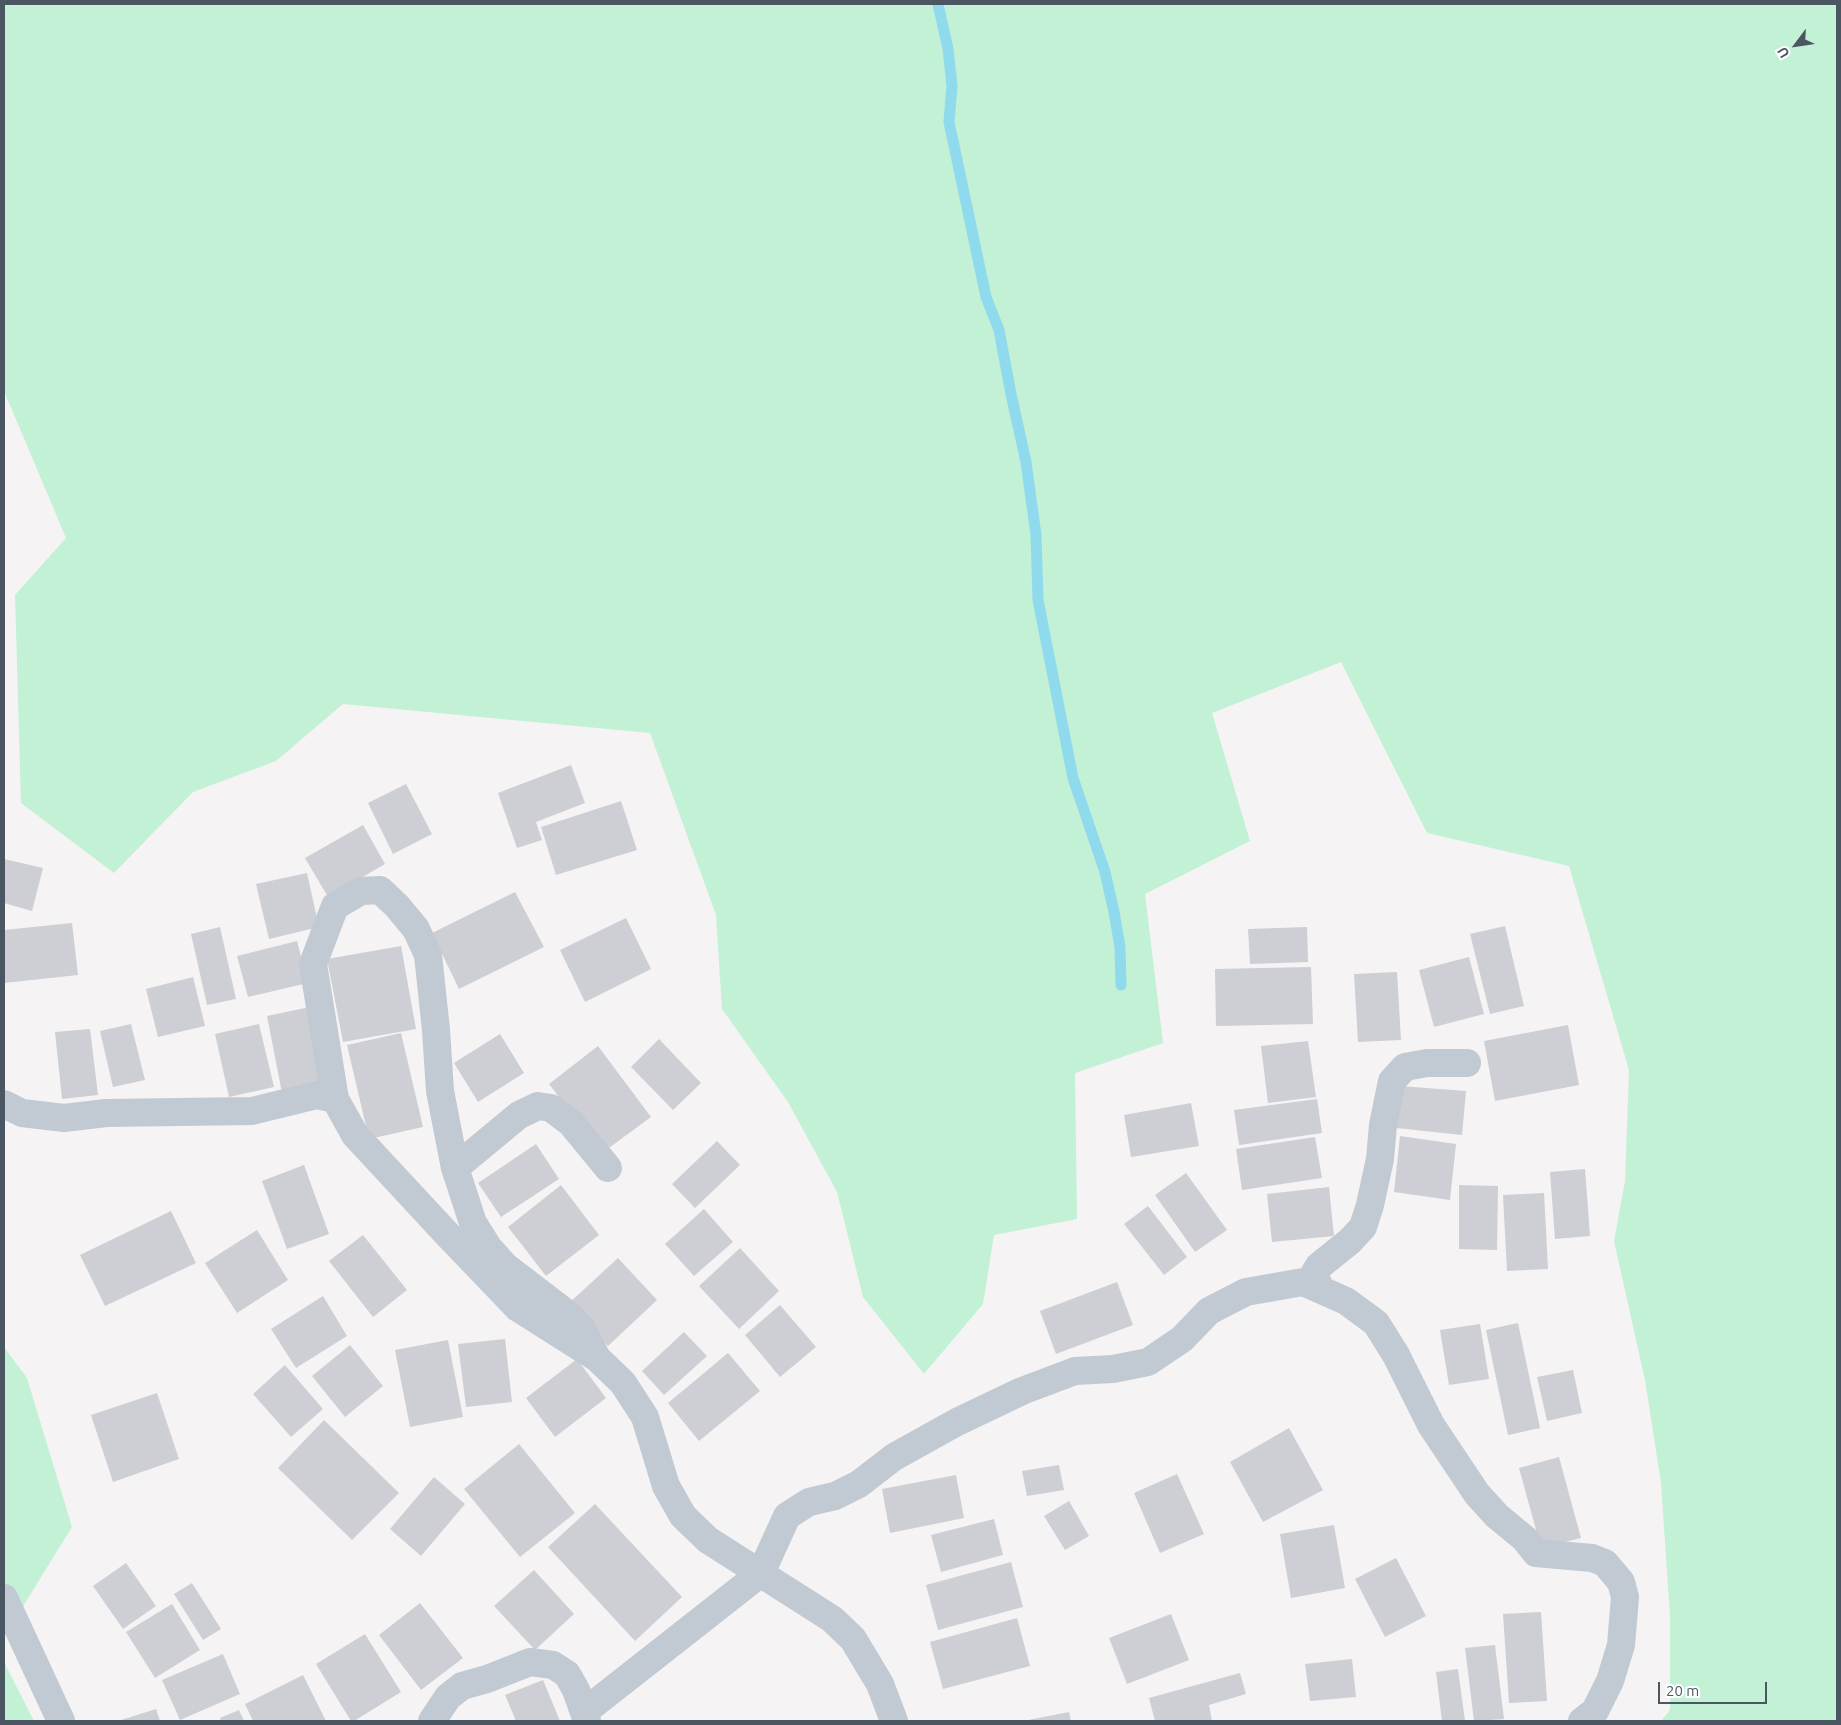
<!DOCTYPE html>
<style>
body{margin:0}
#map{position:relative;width:1841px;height:1725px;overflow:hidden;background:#f5f3f3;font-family:Ubuntu,sans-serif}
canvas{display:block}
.frame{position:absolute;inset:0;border:5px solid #4a5661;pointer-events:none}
.north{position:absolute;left:1771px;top:20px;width:50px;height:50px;-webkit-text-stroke:4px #fff;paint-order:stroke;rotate:239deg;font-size:14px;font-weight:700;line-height:20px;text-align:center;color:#4a5661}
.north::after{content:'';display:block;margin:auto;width:18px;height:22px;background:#4a5661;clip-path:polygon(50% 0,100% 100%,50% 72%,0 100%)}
.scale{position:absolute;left:1658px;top:1682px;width:109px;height:22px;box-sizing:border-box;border:2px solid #4a5661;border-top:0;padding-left:6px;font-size:15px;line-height:18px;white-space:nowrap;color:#4a5661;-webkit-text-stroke:4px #fff;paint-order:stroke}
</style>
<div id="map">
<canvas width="1841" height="1725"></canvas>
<div class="frame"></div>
<div class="north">U</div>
<div class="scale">20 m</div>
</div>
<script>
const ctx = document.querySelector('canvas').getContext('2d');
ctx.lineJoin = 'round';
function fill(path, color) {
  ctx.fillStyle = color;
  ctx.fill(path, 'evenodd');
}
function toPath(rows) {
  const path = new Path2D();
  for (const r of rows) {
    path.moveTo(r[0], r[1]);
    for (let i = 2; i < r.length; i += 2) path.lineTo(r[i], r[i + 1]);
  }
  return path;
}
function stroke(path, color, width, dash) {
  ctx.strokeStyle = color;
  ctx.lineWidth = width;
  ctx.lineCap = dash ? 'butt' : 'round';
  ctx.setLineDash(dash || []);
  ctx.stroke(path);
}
const green = toPath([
 [4,4,1837,4,1837,1721,1661,1721,1670,1710,1670,1616,1661,1483,1645,1380,1614,1241,1625,1181,1629,1070,1569,866,1427,833,1341,662,1212,713,1250,841,1145,894,1163,1043,1075,1073,1077,1219,994,1235,983,1304,924,1374,863,1297,837,1192,788,1102,722,1009,716,915,650,733,343,704,276,761,193,792,114,873,21,803,15,595,66,538,4,391],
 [4,1347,27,1378,72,1527,4,1637],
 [4,1662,34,1721,4,1721]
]);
const stream = toPath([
 [938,4,948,49,952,86,949,122,986,297,999,330,1011,394,1026,462,1036,535,1038,600,1073,778,1105,872,1114,912,1120,947,1121,985]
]);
const building = toPath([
 [571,765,585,803,536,822,542,840,517,848,498,793],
 [406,784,432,834,393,854,368,803],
 [621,801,637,850,556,875,541,827],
 [363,825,385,864,328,897,305,858],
 [4,859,43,868,32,911,4,903],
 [307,873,319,927,269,939,256,884],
 [515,892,544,947,459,989,432,933],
 [626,918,651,969,585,1002,560,950],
 [72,923,78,975,4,983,4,930],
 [1505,926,1524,1006,1490,1014,1470,934],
 [220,927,236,999,207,1005,191,934],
 [1307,927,1308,962,1250,964,1248,929],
 [297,941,308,983,248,997,237,956],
 [401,946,416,1029,343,1042,327,959],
 [1469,957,1484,1014,1434,1027,1419,970],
 [1311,967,1313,1024,1216,1026,1215,969],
 [1397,972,1401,1040,1358,1042,1354,974],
 [193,977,205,1026,158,1037,146,989],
 [310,1007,326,1084,282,1093,267,1016],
 [131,1024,145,1080,113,1087,100,1031],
 [259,1024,274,1087,229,1097,215,1034],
 [1568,1025,1579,1085,1495,1101,1484,1041],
 [90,1029,98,1095,62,1099,55,1032],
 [401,1033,423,1127,369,1139,347,1045],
 [500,1034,524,1073,478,1102,454,1063],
 [659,1039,701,1083,673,1110,631,1067],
 [1308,1041,1316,1097,1268,1103,1261,1046],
 [598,1046,651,1117,602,1153,549,1084],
 [1400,1086,1466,1091,1462,1135,1396,1128],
 [1317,1099,1322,1133,1239,1145,1234,1110],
 [1191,1103,1199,1146,1131,1157,1124,1115],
 [1400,1136,1456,1144,1450,1200,1394,1192],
 [1315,1137,1322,1178,1242,1190,1236,1149],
 [717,1141,740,1165,695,1208,672,1184],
 [536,1144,559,1179,501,1217,478,1183],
 [304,1165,329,1234,287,1249,262,1181],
 [1585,1169,1590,1236,1555,1239,1550,1172],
 [1186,1173,1227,1230,1195,1252,1155,1195],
 [561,1185,599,1235,546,1276,508,1227],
 [1459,1185,1498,1186,1497,1250,1459,1249],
 [1329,1187,1334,1236,1272,1242,1267,1194],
 [1544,1193,1548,1269,1507,1271,1503,1195],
 [1148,1206,1187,1257,1164,1275,1124,1224],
 [704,1209,733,1242,694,1276,665,1244],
 [171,1211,196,1263,105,1306,80,1255],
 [257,1230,288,1280,237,1313,205,1263],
 [363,1235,407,1290,373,1317,329,1261],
 [740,1248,779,1291,739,1329,699,1286],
 [618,1258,657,1300,608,1346,568,1304],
 [1117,1282,1133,1325,1056,1354,1040,1311],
 [323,1296,347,1336,296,1368,271,1329],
 [780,1305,816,1347,780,1377,745,1335],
 [1518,1323,1540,1428,1508,1435,1486,1330],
 [1480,1324,1489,1379,1449,1385,1440,1330],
 [684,1332,707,1356,664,1395,642,1371],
 [505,1339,512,1402,466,1407,458,1344],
 [448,1340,463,1417,410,1427,395,1350],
 [350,1345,383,1386,345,1417,312,1376],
 [728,1353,760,1391,699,1441,668,1403],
 [577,1359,606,1398,555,1437,526,1398],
 [285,1365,323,1409,291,1437,253,1394],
 [1573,1370,1582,1413,1547,1421,1537,1377],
 [157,1393,179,1459,113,1482,91,1415],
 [324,1420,399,1493,352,1540,278,1468],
 [1289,1428,1323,1490,1263,1522,1230,1462],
 [519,1444,575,1513,520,1557,464,1489],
 [1559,1457,1581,1538,1541,1548,1519,1468],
 [1059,1465,1064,1490,1027,1496,1022,1471],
 [1177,1474,1204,1534,1160,1553,1134,1493],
 [956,1475,964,1518,890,1533,882,1489],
 [434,1477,465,1504,421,1556,390,1529],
 [1069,1501,1089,1536,1065,1550,1044,1516],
 [595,1504,682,1597,635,1641,548,1547],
 [994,1519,1003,1555,941,1572,931,1535],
 [1334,1525,1345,1588,1291,1598,1280,1534],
 [1396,1558,1426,1616,1385,1637,1355,1579],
 [1011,1562,1023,1607,938,1630,926,1585],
 [126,1563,156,1606,123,1629,93,1586],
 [534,1570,574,1614,535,1650,494,1606],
 [192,1583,221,1629,203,1640,174,1594],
 [420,1603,463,1658,421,1690,379,1635],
 [172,1604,200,1650,155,1678,126,1632],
 [1541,1612,1547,1701,1509,1703,1503,1614],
 [1171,1614,1189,1660,1127,1684,1109,1638],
 [1017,1618,1030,1666,943,1689,930,1642],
 [365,1634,401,1692,354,1721,351,1721,316,1664],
 [1495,1645,1504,1719,1474,1721,1465,1648],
 [223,1654,240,1694,180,1720,162,1680],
 [1352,1659,1356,1697,1310,1701,1305,1664],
 [1458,1669,1465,1721,1442,1721,1436,1672],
 [1240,1673,1246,1694,1209,1705,1212,1721,1155,1721,1149,1698],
 [303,1675,326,1721,253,1721,245,1704],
 [543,1680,560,1721,516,1721,505,1695],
 [156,1709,160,1721,118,1721],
 [239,1710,244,1721,221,1721,220,1718],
 [1069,1712,1071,1721,1028,1721,1028,1720]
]);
const minor = toPath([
 [335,1099,313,964,335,906,361,891,380,890,397,906,416,929,428,955,436,1030,440,1091,455,1168,473,1223,488,1247,505,1266,569,1315,582,1329,595,1354],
 [4,1104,22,1113,64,1118,106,1113,252,1111,317,1095,335,1099,355,1135,446,1233,518,1308,597,1358,623,1383,645,1417,666,1486,683,1516,708,1540,832,1619,853,1639,880,1684,894,1721],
 [455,1168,519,1115,538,1106,551,1108,571,1123,608,1168],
 [1321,1290,1314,1274,1319,1266,1350,1241,1363,1227,1370,1205,1380,1159,1383,1125,1392,1081,1405,1067,1427,1063,1467,1063],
 [4,1598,61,1721],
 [584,1712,761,1573,787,1516,809,1502,835,1496,859,1484,894,1457,957,1422,1022,1391,1075,1371,1113,1369,1148,1362,1182,1339,1209,1311,1246,1292,1303,1282,1346,1301,1376,1323,1396,1355,1431,1425,1477,1494,1497,1516,1525,1539,1536,1553,1592,1558,1605,1563,1621,1582,1625,1597,1621,1645,1610,1681,1595,1711,1582,1721],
 [432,1721,448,1697,462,1686,487,1679,530,1662,553,1665,567,1674,576,1690,587,1721]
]);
fill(green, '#c3f1d5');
stroke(stream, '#90daee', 11);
fill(building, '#cdcfd5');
stroke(minor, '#c1cad2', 28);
</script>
